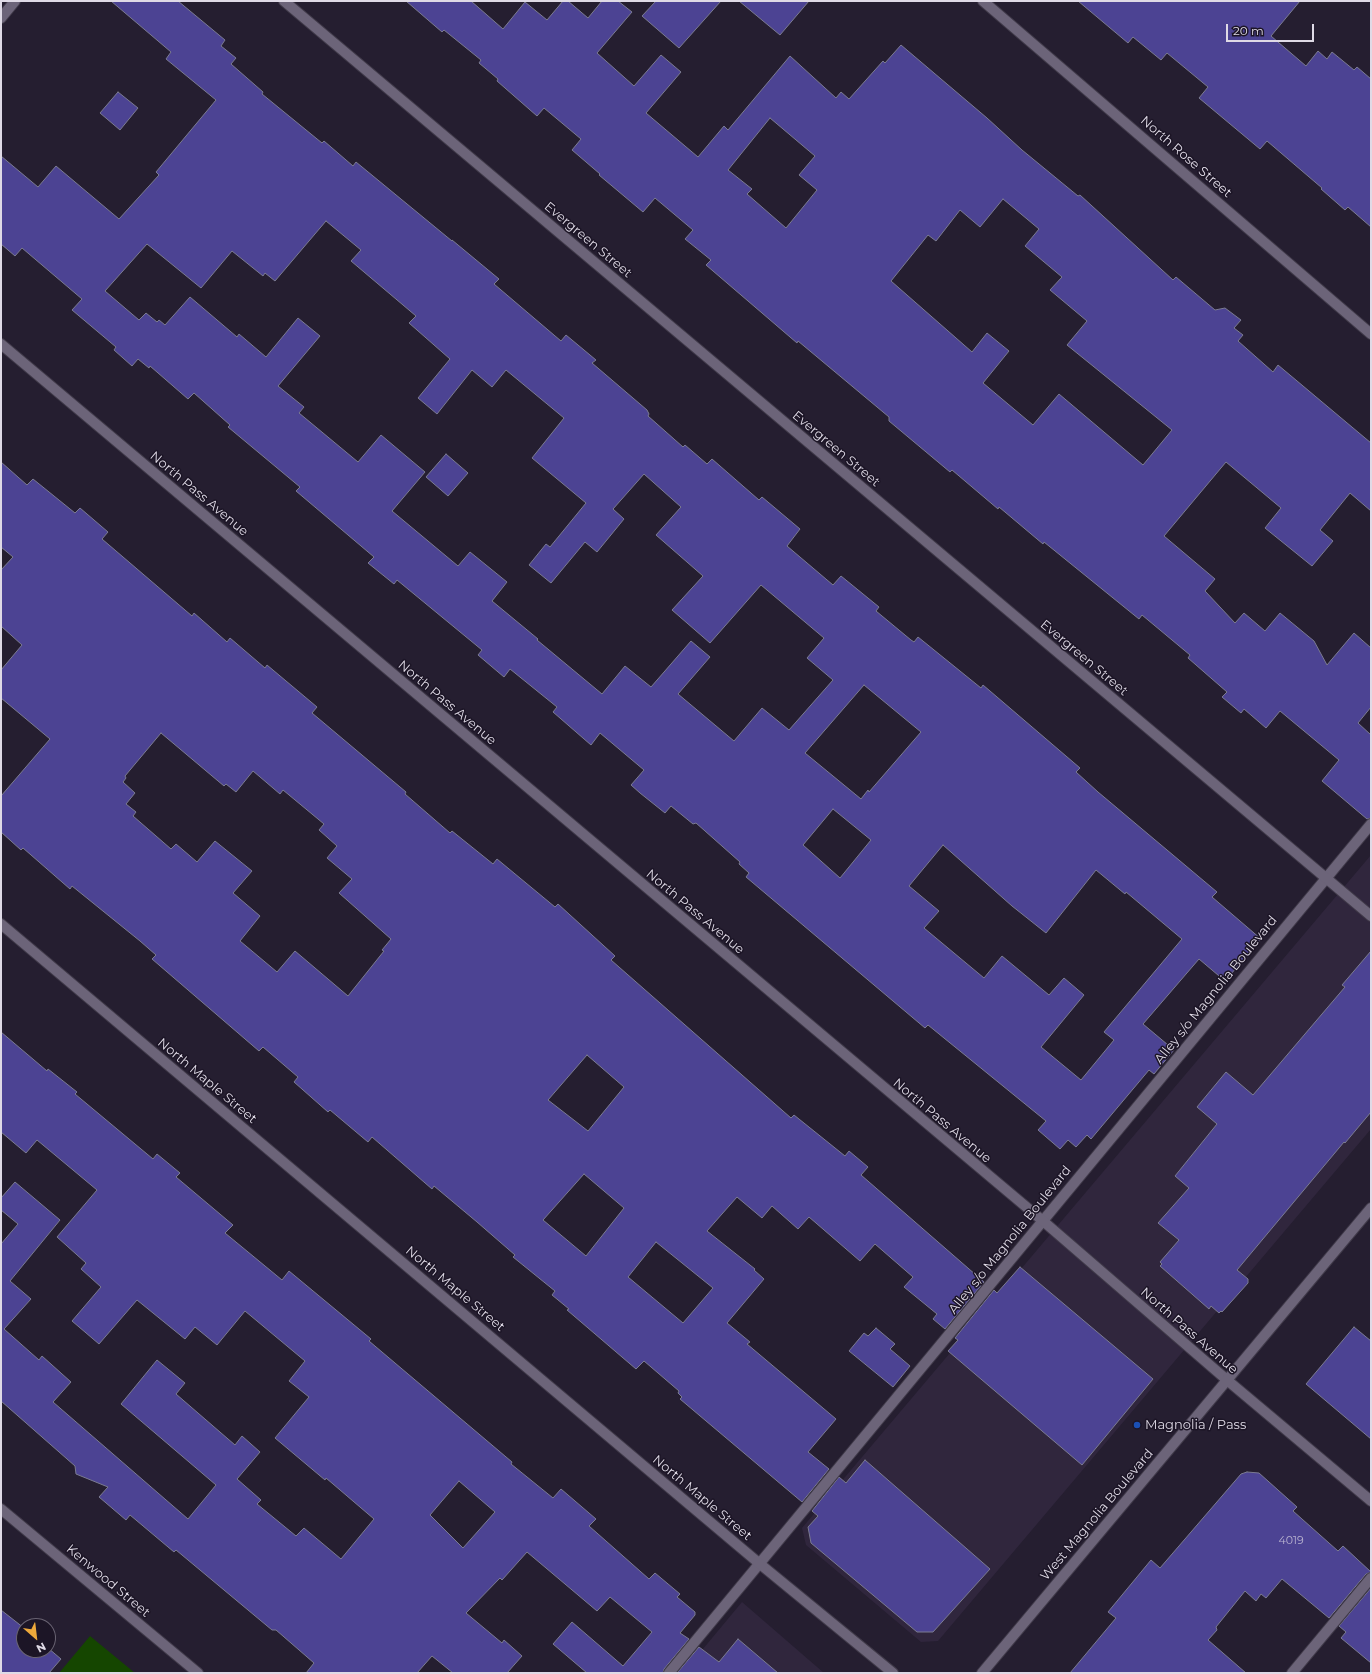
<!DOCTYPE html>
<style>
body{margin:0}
#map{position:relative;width:1372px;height:1674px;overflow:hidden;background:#251e30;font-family:Montserrat,sans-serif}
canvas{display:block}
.frame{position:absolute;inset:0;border:2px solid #dfdae6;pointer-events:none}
.north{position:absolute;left:16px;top:1618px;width:40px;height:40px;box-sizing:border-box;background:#1c1526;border:1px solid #6a6473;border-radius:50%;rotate:152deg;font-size:11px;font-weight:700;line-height:16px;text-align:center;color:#dfdae6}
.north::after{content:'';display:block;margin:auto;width:14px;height:18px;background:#eda83b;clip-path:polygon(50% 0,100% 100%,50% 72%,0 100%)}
.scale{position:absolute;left:1226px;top:24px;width:88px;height:18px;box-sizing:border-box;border:2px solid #dfdae6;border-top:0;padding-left:5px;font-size:12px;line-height:14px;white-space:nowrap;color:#dfdae6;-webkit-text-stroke:3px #1c1526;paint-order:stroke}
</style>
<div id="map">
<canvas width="1372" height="1674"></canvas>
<div class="frame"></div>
<div class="north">N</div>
<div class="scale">20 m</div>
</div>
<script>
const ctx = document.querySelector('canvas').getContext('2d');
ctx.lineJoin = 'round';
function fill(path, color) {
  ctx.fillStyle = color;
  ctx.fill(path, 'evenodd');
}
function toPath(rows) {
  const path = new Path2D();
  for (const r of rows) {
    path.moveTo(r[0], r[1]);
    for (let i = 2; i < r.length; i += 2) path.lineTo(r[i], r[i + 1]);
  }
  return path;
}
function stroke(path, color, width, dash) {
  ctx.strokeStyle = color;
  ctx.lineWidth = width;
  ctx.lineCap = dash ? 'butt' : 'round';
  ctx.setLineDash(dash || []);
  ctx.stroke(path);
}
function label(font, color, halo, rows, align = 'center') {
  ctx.font = font + ' Montserrat,sans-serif';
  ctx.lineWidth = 3;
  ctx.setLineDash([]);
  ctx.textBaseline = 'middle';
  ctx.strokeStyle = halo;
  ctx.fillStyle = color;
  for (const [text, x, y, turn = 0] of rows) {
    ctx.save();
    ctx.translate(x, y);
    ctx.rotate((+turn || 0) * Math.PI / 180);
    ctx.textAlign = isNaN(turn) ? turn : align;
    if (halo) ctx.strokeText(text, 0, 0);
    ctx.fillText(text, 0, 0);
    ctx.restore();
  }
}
const built = toPath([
 [1371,855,1371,1129,938,1641,921,1642,806,1545,802,1528],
 [742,1602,824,1673,683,1673]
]);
const green = toPath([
 [90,1636,135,1673,59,1673]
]);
const building = toPath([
 [111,1,178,1,225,40,221,46,236,58,231,64,263,92,262,94,322,143,324,141,353,166,356,162,452,241,452,240,499,279,494,284,561,341,566,335,596,360,592,363,647,410,649,414,648,416,683,447,685,445,707,464,712,459,759,500,762,497,800,529,787,546,833,585,841,576,879,607,876,611,911,640,914,642,918,637,981,688,983,685,1080,768,1076,772,1098,792,1217,892,1212,897,1261,939,1225,981,1199,959,1143,1024,1174,1050,1154,1074,1149,1070,1091,1139,1087,1135,1076,1147,1068,1140,1060,1149,1038,1130,1046,1121,928,1025,925,1028,746,877,749,873,739,864,740,862,696,823,693,824,671,806,665,813,640,793,631,785,644,770,600,733,591,745,553,712,557,707,510,669,504,677,478,655,482,650,397,580,394,584,368,563,374,557,296,491,300,487,228,427,230,425,194,393,188,399,150,366,149,368,138,359,132,366,114,350,116,347,72,310,82,299,22,248,15,256,1,244,1,156,38,187,56,166,119,219,159,175,156,172,216,100,166,59,171,52,111,1],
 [326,221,361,250,351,261,416,316,409,323,450,359,418,398,437,414,472,370,492,387,506,370,564,418,532,458,586,503,550,547,546,544,529,565,551,583,585,542,597,552,624,519,613,509,644,474,681,507,656,535,703,576,672,610,710,643,761,585,824,638,807,658,833,680,789,730,762,708,734,741,678,694,710,657,691,641,651,687,625,666,602,694,537,640,538,639,492,601,507,582,470,552,458,566,392,511,425,472,381,435,358,462,299,413,304,407,278,386,320,336,298,318,266,357,239,334,237,337,190,297,165,325,159,320,157,322,146,313,139,320,105,291,147,244,201,288,232,251,263,276,265,273,275,281,326,221],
 [864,685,921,732,869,792,868,790,861,799,805,753,864,685],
 [833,809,871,840,840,878,803,845,833,809],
 [943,845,1012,906,1046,933,1096,870,1125,894,1126,892,1182,939,1104,1032,1114,1040,1081,1080,1041,1047,1084,995,1064,978,1049,995,1002,956,984,978,924,928,939,911,909,886,943,845],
 [406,1,471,1,503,29,525,2,547,20,563,1,568,1,588,18,602,1,618,1,632,12,597,53,634,86,661,55,681,72,646,113,698,157,724,126,728,130,790,56,836,98,841,92,849,99,883,61,885,63,901,45,987,118,1022,150,1078,196,1080,195,1173,280,1176,277,1215,310,1225,308,1241,320,1234,328,1243,335,1238,341,1273,372,1278,365,1371,443,1371,511,1350,493,1320,530,1333,541,1312,566,1265,528,1281,508,1226,462,1164,536,1215,579,1205,591,1235,623,1244,613,1265,631,1280,613,1314,641,1327,665,1354,633,1371,648,1371,707,1358,723,1371,735,1371,818,1367,819,1322,781,1339,760,1280,711,1266,728,1244,709,1241,713,1222,697,1227,692,1188,658,1190,655,1142,615,1139,619,1044,542,1043,544,999,507,998,509,952,470,950,472,889,421,889,417,798,341,797,343,706,265,711,260,685,239,693,230,655,198,643,212,599,175,600,174,572,150,581,139,544,108,537,116,497,81,498,79,479,63,481,60,444,30,442,32,406,1],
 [770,118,815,156,799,175,817,190,786,228,747,194,752,189,728,170,770,118],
 [1003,199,1039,229,1025,246,1062,277,1050,290,1087,321,1067,345,1172,430,1143,465,1059,394,1033,425,983,383,1009,351,987,333,972,352,891,281,928,235,936,241,960,210,980,227,1003,199],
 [656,1,721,1,679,48,642,16,656,1],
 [739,1,809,1,780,35,739,1],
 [1078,1,1300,1,1271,36,1306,66,1318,51,1327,59,1332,52,1354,70,1357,67,1371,79,1371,227,1348,207,1345,210,1321,189,1322,188,1267,141,1260,149,1199,98,1208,87,1167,53,1161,60,1133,37,1128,43,1078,1],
 [118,92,138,108,120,130,100,113,118,92],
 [446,454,468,473,448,496,426,477,446,454],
 [1,462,27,485,33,479,75,513,80,508,108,532,102,539,192,616,194,613,227,642,230,638,265,668,267,665,317,707,312,713,406,792,405,794,450,833,452,831,493,864,497,859,555,907,558,904,615,956,611,960,791,1118,794,1115,845,1156,849,1151,868,1167,861,1175,984,1282,945,1329,933,1319,937,1314,904,1287,913,1277,875,1244,860,1261,809,1217,798,1229,772,1206,762,1218,737,1197,707,1231,755,1269,754,1270,764,1279,727,1323,750,1342,747,1344,836,1419,808,1452,829,1469,802,1502,680,1399,682,1397,678,1393,679,1391,644,1361,636,1369,567,1310,569,1309,552,1295,555,1291,513,1257,515,1255,477,1222,434,1186,432,1189,372,1137,368,1142,330,1110,328,1112,294,1082,298,1077,263,1047,259,1051,152,959,156,955,140,941,72,886,70,889,23,848,21,850,1,832,1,796,50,739,1,698,1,670,22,645,1,626,1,570,13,557,1,547,1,462],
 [161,733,224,786,226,784,236,792,253,771,280,794,283,790,324,824,319,830,337,846,327,858,352,879,339,893,391,939,382,950,384,951,348,996,295,951,277,972,240,941,260,916,233,893,252,871,215,841,197,862,176,844,171,849,133,816,136,812,126,804,135,793,123,782,126,778,125,776,161,733],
 [587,1055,624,1087,588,1131,548,1100,587,1055],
 [584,1174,624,1208,586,1256,543,1220,584,1174],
 [656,1242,713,1288,683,1323,628,1277,656,1242],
 [1371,951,1371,1112,1345,1143,1344,1142,1237,1270,1248,1279,1248,1283,1222,1312,1221,1311,1219,1313,1211,1306,1209,1309,1160,1266,1162,1264,1160,1262,1179,1240,1158,1223,1189,1188,1175,1176,1217,1124,1197,1107,1226,1072,1253,1095,1345,987,1342,985,1371,951],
 [1,1032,47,1071,48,1069,77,1092,75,1094,153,1159,157,1154,180,1173,176,1177,233,1225,225,1233,282,1280,289,1271,371,1339,369,1341,512,1462,511,1464,553,1498,561,1489,596,1519,589,1526,649,1579,655,1573,680,1594,677,1597,695,1612,695,1615,680,1633,689,1639,664,1669,663,1673,587,1673,553,1644,572,1622,623,1666,652,1632,610,1597,597,1611,527,1552,502,1580,500,1578,466,1613,502,1643,504,1640,522,1656,507,1673,453,1673,432,1656,417,1673,306,1673,314,1663,276,1630,272,1630,176,1550,174,1552,130,1515,126,1520,99,1497,108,1487,76,1474,75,1466,1,1401,1,1244,18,1224,1,1210,1,1198,15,1182,60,1220,10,1281,31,1299,4,1329,39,1360,42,1356,71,1382,53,1402,188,1519,216,1485,121,1404,157,1360,185,1383,176,1394,235,1445,242,1436,260,1452,237,1479,261,1500,257,1504,296,1536,304,1528,341,1559,374,1519,326,1478,325,1480,275,1438,309,1397,289,1381,305,1361,245,1311,217,1345,195,1327,185,1339,137,1300,99,1344,72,1321,101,1287,81,1269,86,1263,57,1237,97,1190,37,1140,26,1153,1,1132,1,1032],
 [459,1481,495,1512,463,1548,430,1515,459,1481],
 [1020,1267,1153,1379,1082,1465,948,1351,958,1340,955,1338,994,1290,997,1293,1020,1267],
 [1354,1327,1371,1341,1371,1439,1306,1384,1354,1327],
 [876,1328,895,1344,890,1349,910,1366,893,1387,849,1351,864,1333,868,1336,876,1328],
 [865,1460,990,1569,933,1632,917,1632,811,1543,808,1527,818,1516,812,1511,839,1477,846,1483,865,1460],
 [1247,1472,1259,1473,1297,1507,1293,1511,1338,1551,1343,1546,1371,1572,1366,1574,1329,1618,1282,1579,1266,1598,1261,1594,1256,1601,1245,1591,1216,1627,1217,1630,1208,1640,1246,1673,1070,1673,1116,1618,1108,1612,1151,1560,1160,1568,1241,1474,1247,1472],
 [1371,1588,1371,1663,1341,1638,1346,1632,1339,1626,1371,1588],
 [1,1610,24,1628,24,1650,48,1650,48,1648,61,1659,49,1673,1,1673,1,1610],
 [738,1639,778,1673,677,1673,699,1647,719,1662,738,1639]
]);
const lane = toPath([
 [669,1673,1371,824],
 [1292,1673,1371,1578]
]);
const street = toPath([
 [284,1,1371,916],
 [983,1,1371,334],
 [1,18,15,1],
 [1,344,1043,1221,1227,1380,1371,1501],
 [1,924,760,1564,893,1673],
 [1,1509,198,1673]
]);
const secondary = toPath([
 [982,1673,1371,1208]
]);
const markers = [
 [1137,1425,4,"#1a4fb4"]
];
const numberNames = [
 ["4019",1291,1541]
];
const streetNames = [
 ["North Rose Street",1186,157,41],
 ["Evergreen Street",588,240,40],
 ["Evergreen Street",836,449,40],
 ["North Pass Avenue",199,494,40],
 ["Evergreen Street",1084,658,40],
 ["North Pass Avenue",447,703,40],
 ["North Pass Avenue",695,912,40],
 ["Alley s/o Magnolia Boulevard",1216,990,-51],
 ["North Maple Street",207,1081,40],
 ["North Pass Avenue",942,1121,40],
 ["Alley s/o Magnolia Boulevard",1010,1240,-51],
 ["North Maple Street",455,1289,40],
 ["North Pass Avenue",1189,1331,41],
 ["North Maple Street",702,1498,40],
 ["West Magnolia Boulevard",1097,1515,-50],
 ["Kenwood Street",108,1581,40]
];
const poiNames = [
 ["Magnolia / Pass",1145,1425]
];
fill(built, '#30263d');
fill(green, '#154600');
fill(building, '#4c4393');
stroke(building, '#7b7b91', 1);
stroke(lane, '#403a49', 12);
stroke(street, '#403a49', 12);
stroke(secondary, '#403a49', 12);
stroke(lane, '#6c6479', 10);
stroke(street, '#6c6479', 10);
stroke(secondary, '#6c6479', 10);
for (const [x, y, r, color] of markers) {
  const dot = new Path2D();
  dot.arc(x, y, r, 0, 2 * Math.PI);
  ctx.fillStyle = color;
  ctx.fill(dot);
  stroke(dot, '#1c1526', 1.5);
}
label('11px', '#bab4d1', null, numberNames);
label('13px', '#dfdae6', '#1c1526', streetNames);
label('13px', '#dfdae6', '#1c1526', poiNames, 'left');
</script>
